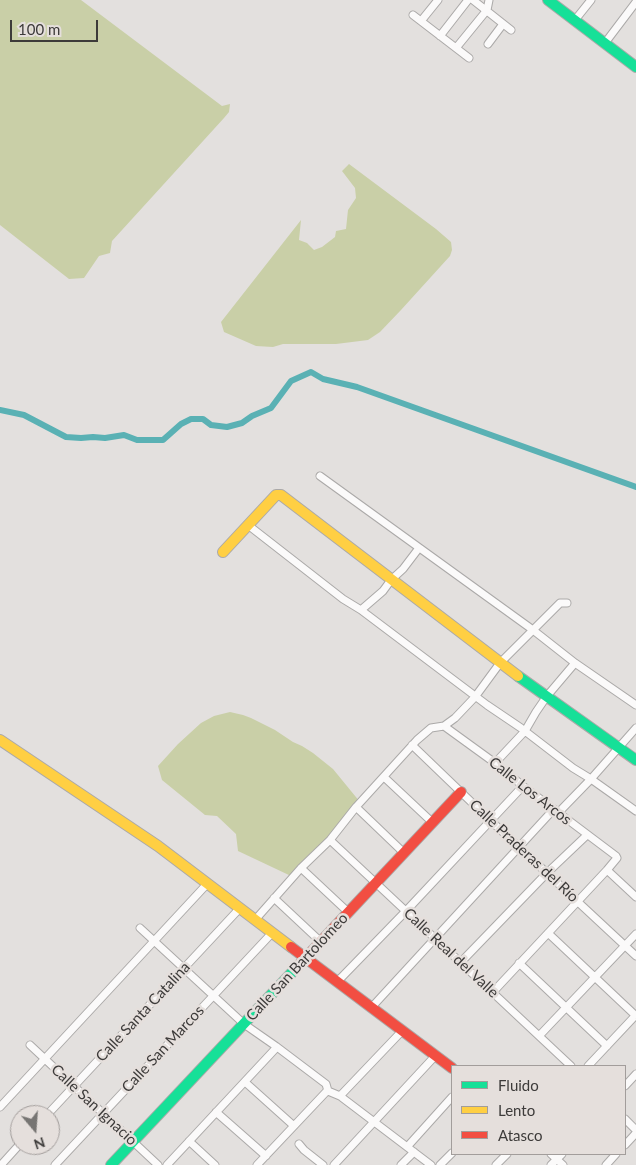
<!DOCTYPE html>
<meta charset="utf-8">
<style>
body{margin:0}
#map{position:relative;width:636px;height:1165px;overflow:hidden;background:#e3e0de;font-family:Lato,sans-serif}
canvas{display:block}
.legend{position:absolute;left:451px;top:1065px;width:175px;height:90px;box-sizing:border-box;background:#e5dfdc;border:1px solid #a29d9b;margin:0;padding:6px 9px;list-style:none;font-size:15px;color:#3d3b3a}
.legend li{display:flex;align-items:center;gap:10px;height:25px}
.legend b{width:25px;border:1px solid #a29d9b}
.north{position:absolute;left:10px;top:1105px;width:50px;height:50px;box-sizing:border-box;background:#e5dfdc;border:1px solid #a29d9b;border-radius:50%;rotate:162deg;font-size:14px;font-weight:700;line-height:20px;text-align:center;color:#3d3b3a}
.north::after{content:'';display:block;margin:auto;width:18px;height:22px;background:#777573;clip-path:polygon(50% 0,100% 100%,50% 72%,0 100%)}
.scale{position:absolute;left:10px;top:20px;width:88px;height:22px;box-sizing:border-box;border:2px solid #3d3b3a;border-top:0;padding-left:6px;font-size:15px;line-height:18px;white-space:nowrap;color:#3d3b3a;-webkit-text-stroke:4px #e5dfdc;paint-order:stroke}
</style>
<div id="map">
<canvas width="636" height="1165"></canvas>
<ul class="legend">
<li><b style="height:6px;background:#16e098"></b>Fluido</li>
<li><b style="height:6px;background:#ffcf43"></b>Lento</li>
<li><b style="height:6px;background:#f24e42"></b>Atasco</li>
</ul>
<div class="north">N</div>
<div class="scale">100 m</div>
</div>
<script>
const ctx = document.querySelector('canvas').getContext('2d');
ctx.lineJoin = 'round';
function fill(path, color) {
  ctx.fillStyle = color;
  ctx.fill(path, 'evenodd');
}
function toPath(rows) {
  const path = new Path2D();
  for (const r of rows) {
    path.moveTo(r[0], r[1]);
    for (let i = 2; i < r.length; i += 2) path.lineTo(r[i], r[i + 1]);
  }
  return path;
}
function stroke(path, color, width, dash) {
  ctx.strokeStyle = color;
  ctx.lineWidth = width;
  ctx.lineCap = dash ? 'butt' : 'round';
  ctx.setLineDash(dash || []);
  ctx.stroke(path);
}
function label(font, color, halo, rows, align = 'center') {
  ctx.font = font + ' Lato,sans-serif';
  ctx.lineWidth = 5;
  ctx.setLineDash([]);
  ctx.textBaseline = 'middle';
  ctx.strokeStyle = halo;
  ctx.fillStyle = color;
  for (const [text, x, y, turn = 0] of rows) {
    ctx.save();
    ctx.translate(x, y);
    ctx.rotate((+turn || 0) * Math.PI / 180);
    ctx.textAlign = isNaN(turn) ? turn : align;
    if (halo) ctx.strokeText(text, 0, 0);
    ctx.fillText(text, 0, 0);
    ctx.restore();
  }
}
const green = toPath([
 [0,0,81,0,222,106,230,104,229,112,224,118,112,241,110,253,99,256,84,278,69,279,0,225],
 [349,164,436,229,451,242,452,250,450,256,401,310,380,332,368,340,336,344,283,344,273,347,256,346,224,332,221,322,301,220,299,240,307,243,314,250,322,247,335,237,336,231,346,229,348,210,356,198,355,188,342,171],
 [230,712,243,715,251,718,275,730,293,742,302,746,313,753,333,769,360,802,358,809,291,876,238,851,236,834,217,816,205,815,162,780,158,766,178,744,201,723,214,716]
]);
const canal = toPath([
 [0,410,24,415,66,437,81,438,93,437,105,438,124,435,137,440,163,440,181,424,191,419,203,419,211,425,227,427,242,423,252,416,271,408,291,381,311,372,323,379,357,387,636,487]
]);
const street = toPath([
 [473,0,511,30],
 [413,15,469,58],
 [575,20,591,0],
 [421,21,438,0],
 [440,36,468,0],
 [605,43,636,2],
 [488,44,503,24],
 [456,48,487,10,489,0],
 [320,476,533,630,575,663,636,705],
 [248,525,343,599,361,610,487,705,521,728,573,768,591,779,636,811],
 [361,610,383,591,391,580,403,569,419,548],
 [444,726,495,763,523,786,616,856,617,858,607,870,493,992],
 [412,745,491,821,636,956],
 [495,763,525,731,536,712,547,696,575,663],
 [384,777,433,823],
 [356,807,404,853],
 [558,813,591,779,636,728],
 [330,840,571,1066],
 [301,868,348,912],
 [607,870,636,897],
 [274,898,321,942],
 [255,920,301,868,330,840,356,807,417,740,431,728,444,726,455,718,475,697,500,663,560,603,567,603],
 [140,928,244,1024,277,1047,326,1084,328,1091,340,1096,431,1165],
 [548,933,635,1015],
 [461,962,547,873,587,835],
 [519,963,607,1046],
 [337,982,406,911,523,786],
 [371,1008,554,809],
 [539,1036,636,934],
 [30,1045,158,1165],
 [588,1066,636,1015],
 [245,1082,294,1126],
 [625,1086,636,1074],
 [340,1096,402,1031],
 [0,1107,207,884],
 [216,1112,266,1156],
 [47,1115,240,908],
 [625,1119,636,1130],
 [189,1141,215,1165],
 [299,1144,304,1150,323,1165],
 [625,1145,636,1133],
 [407,1147,452,1097],
 [551,1154,563,1165],
 [1,1165,20,1144],
 [55,1165,272,933],
 [167,1165,277,1047],
 [257,1165,326,1092,328,1091],
 [334,1165,436,1055],
 [401,1165,414,1152],
 [440,1165,452,1153],
 [496,1165,507,1154],
 [551,1165,562,1154],
 [606,1165,616,1154]
]);
const fast = toPath([
 [548,0,636,67],
 [518,676,636,760],
 [111,1165,299,965]
]);
const slow = toPath([
 [223,552,276,495,281,495,518,676],
 [0,740,158,846,291,947]
]);
const jam = toPath([
 [291,947,452,1068],
 [299,965,461,792]
]);
const streetNames = [
 ["Calle Los Arcos",530,791,38],
 ["Calle Praderas del Río",524,851,43],
 ["Calle Real del Valle",451,953,43],
 ["Calle San Bartolomeo",297,967,-47],
 ["Calle Santa Catalina",143,1012,-47],
 ["Calle San Marcos",163,1049,-47],
 ["Calle San Ignacio",94,1105,43]
];
fill(green, '#c9cfa7');
stroke(canal, '#5ab1b4', 6);
stroke(street, '#aba9a8', 9);
stroke(fast, '#aba9a8', 12);
stroke(slow, '#aba9a8', 12);
stroke(jam, '#aba9a8', 12);
stroke(street, '#fbfafa', 7);
stroke(fast, '#16e098', 10);
stroke(slow, '#ffcf43', 10);
stroke(jam, '#f24e42', 10);
label('15px', '#3d3b3a', '#e5dfdc', streetNames);
</script>
